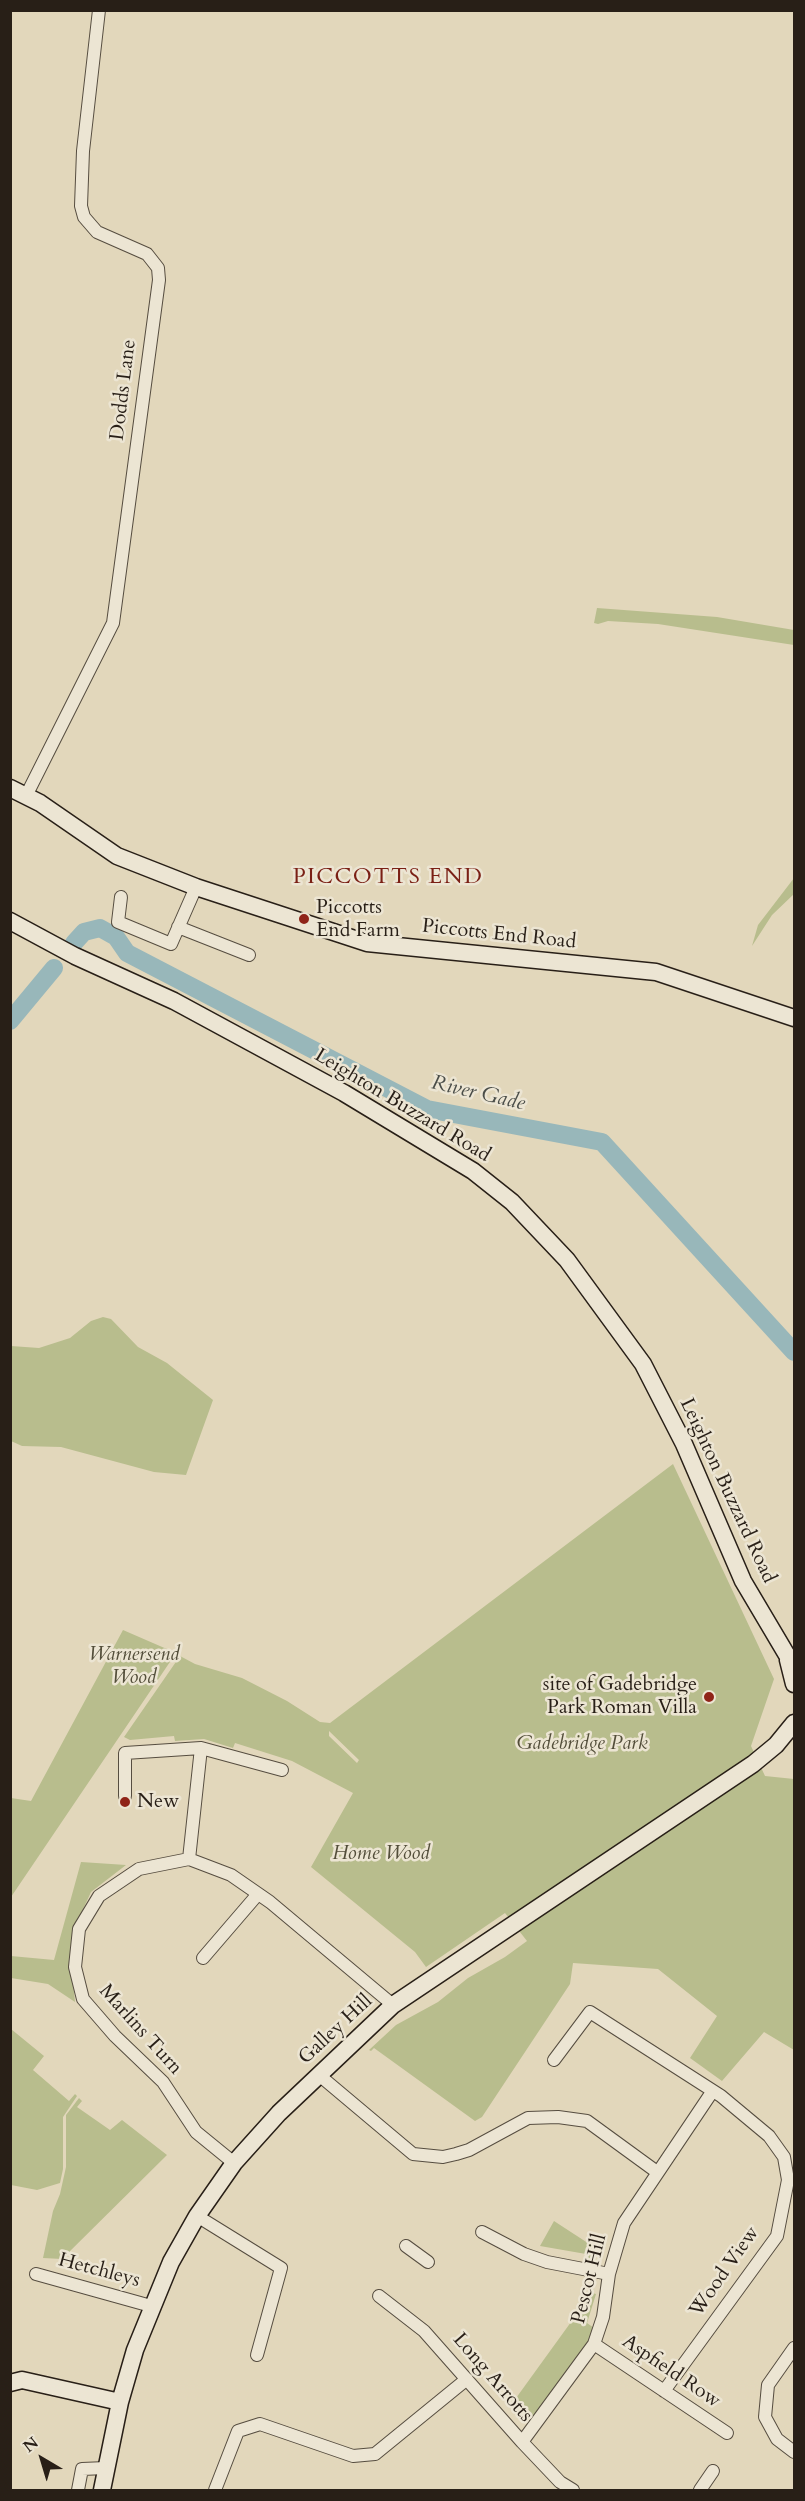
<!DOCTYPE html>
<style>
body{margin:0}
#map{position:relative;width:805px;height:2501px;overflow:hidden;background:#e2d7bb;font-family:Cardo,serif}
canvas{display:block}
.frame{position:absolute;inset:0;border:12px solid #281f17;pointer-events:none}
.north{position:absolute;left:12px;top:2429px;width:60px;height:60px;-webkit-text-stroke:4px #ece5d3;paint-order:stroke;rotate:322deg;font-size:16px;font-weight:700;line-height:24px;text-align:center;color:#281f17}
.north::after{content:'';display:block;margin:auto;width:21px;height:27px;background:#281f17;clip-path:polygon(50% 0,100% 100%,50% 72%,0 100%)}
</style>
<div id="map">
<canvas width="805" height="2501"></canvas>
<div class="frame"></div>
<div class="north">N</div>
</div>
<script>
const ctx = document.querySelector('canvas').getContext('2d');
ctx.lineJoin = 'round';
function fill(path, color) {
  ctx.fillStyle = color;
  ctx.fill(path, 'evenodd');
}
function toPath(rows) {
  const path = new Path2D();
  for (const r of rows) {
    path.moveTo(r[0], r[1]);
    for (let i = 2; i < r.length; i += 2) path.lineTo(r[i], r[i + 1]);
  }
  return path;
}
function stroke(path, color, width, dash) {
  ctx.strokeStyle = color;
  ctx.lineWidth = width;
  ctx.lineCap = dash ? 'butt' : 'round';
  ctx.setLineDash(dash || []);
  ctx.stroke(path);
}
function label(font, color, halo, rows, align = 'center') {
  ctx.font = font + ' Cardo,serif';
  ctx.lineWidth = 5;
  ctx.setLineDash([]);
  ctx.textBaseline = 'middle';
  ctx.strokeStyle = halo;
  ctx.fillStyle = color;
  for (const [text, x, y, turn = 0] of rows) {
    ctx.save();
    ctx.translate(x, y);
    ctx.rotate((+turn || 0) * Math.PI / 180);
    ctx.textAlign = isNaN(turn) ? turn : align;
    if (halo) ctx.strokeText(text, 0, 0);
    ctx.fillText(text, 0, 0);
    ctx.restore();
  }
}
const green = toPath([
 [597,608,717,617,794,630,794,645,658,624,608,621,598,624,594,623],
 [794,878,794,894,772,915,752,946,758,925],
 [103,1317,111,1319,138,1347,167,1363,213,1400,186,1475,154,1472,61,1447,22,1446,11,1441,11,1346,39,1348,70,1338,91,1321],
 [673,1464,774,1679,751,1746,765,1776,794,1779,794,2050,764,2032,722,2081,690,2058,717,2016,658,1969,573,1963,570,1984,482,2117,475,2121,374,2048,371,2051,369,2050,396,2025,438,2002,468,1978,505,1957,527,1941,505,1913,426,1967,415,1952,311,1867,353,1793,292,1761,235,1743,233,1748,204,1739,175,1741,174,1736,130,1740,124,1737,180,1656,195,1664,242,1678,287,1701,320,1722,330,1723],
 [329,1731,359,1760,357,1763,329,1736],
 [123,1630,176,1653,11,1897,11,1798,31,1801],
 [81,1862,126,1865,91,1892,73,1931,70,1952,75,2002,48,1984,11,1978,11,1956,54,1960],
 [11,2029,44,2056,33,2070,69,2101,75,2094,77,2096,63,2117,63,2169,60,2183,37,2190,11,2185],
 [79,2098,82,2101,77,2107,110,2130,122,2120,167,2155,62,2259,43,2258,53,2211,60,2194,66,2167,66,2115],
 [554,2221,597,2249,595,2263,586,2262,586,2254,540,2246],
 [592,2293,596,2294,587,2323,594,2328,582,2354,534,2421,511,2405]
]);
const river = toPath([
 [74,943,84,932,100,928,116,937,127,953,427,1109,602,1142,794,1352],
 [10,1021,54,968]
]);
const street = toPath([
 [26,796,113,623,159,280,158,268,147,254,97,232,84,217,81,206,83,151,99,10],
 [121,897,118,922,171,944,196,887],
 [178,927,249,955],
 [125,1796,125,1753,201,1748,282,1770],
 [189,1859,201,1748],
 [203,1958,258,1894],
 [554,2060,590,2012,721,2096,769,2136,784,2157,788,2180,777,2236,664,2391],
 [319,2075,413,2154,443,2157,456,2154,469,2150,528,2118,558,2117,587,2121,657,2172],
 [234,2163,196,2132,163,2082,115,2036,83,1999,75,1967,79,1929,99,1896,139,1869,189,1859,231,1875,270,1902,393,2005],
 [197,2216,281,2268,257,2355],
 [482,2232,524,2254,547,2262,609,2274],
 [406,2246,428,2262],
 [36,2274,151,2306],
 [379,2296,424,2331,522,2442,560,2482,573,2490],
 [594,2344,727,2433],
 [794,2348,768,2385,765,2417,777,2439,794,2452],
 [522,2442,594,2344,603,2317,609,2274,624,2223,712,2092],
 [78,2490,82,2469,106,2468],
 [215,2490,238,2431,260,2424,353,2456,375,2454,467,2379],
 [700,2490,713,2471]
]);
const secondary = toPath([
 [10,788,40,803,117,856,196,887,367,943,656,972,794,1018],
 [10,921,75,956,174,1001,344,1093,473,1171,512,1202,567,1260,643,1364,684,1444,743,1581,794,1667],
 [788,1660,794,1684],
 [10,2383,22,2380,120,2402],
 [102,2490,120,2402,135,2350,171,2262,197,2216,234,2163,279,2113,393,2005,753,1764,776,1745,794,1723]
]);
const markers = [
 [304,919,6,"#8f2418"],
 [709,1697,6,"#8f2418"],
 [125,1802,6,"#8f2418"]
];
const streetNames = [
 ["Dodds Lane",124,390,-83],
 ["Piccotts End Road",499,935,6],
 ["Leighton Buzzard Road",402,1106,31],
 ["Leighton Buzzard Road",727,1491,65],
 ["Marlins Turn",140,2030,48],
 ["Galley Hill",336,2030,-43],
 ["Hetchleys",99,2271,15],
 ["Wood View",725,2272,-55],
 ["Pescot Hill",590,2279,-76],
 ["Aspfield Row",671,2372,34],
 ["Long Arrotts",492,2378,49]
];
const poiNames = [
 ["Piccotts",316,908],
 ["End Farm",316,931],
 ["site of Gadebridge",697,1685,"right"],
 ["Park Roman Villa",697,1708,"right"],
 ["New",137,1802]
];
const parkNames = [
 ["Warnersend",134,1655],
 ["Wood",134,1678],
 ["Gadebridge Park",582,1744],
 ["Home Wood",381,1854]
];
const waterNames = [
 ["River Gade",478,1094,13]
];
const quarterNames = [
 ["PICCOTTS END",388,878]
];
fill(green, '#b8bd8d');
stroke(river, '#98b7ba', 18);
stroke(street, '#564d40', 14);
stroke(secondary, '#281f17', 19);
stroke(street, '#ece5d3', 12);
stroke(secondary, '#ece5d3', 16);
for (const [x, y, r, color] of markers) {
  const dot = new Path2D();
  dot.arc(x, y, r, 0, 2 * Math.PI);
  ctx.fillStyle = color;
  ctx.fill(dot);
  stroke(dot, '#ece5d3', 2);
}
label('20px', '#281f17', '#ece5d3', streetNames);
label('20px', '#281f17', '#ece5d3', poiNames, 'left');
label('italic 20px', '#534e3a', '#ece5d3', parkNames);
label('italic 21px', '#4a4d48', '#ece5d3', waterNames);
ctx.letterSpacing = '1.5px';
label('22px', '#7a1f14', '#ece5d3', quarterNames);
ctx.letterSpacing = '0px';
</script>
